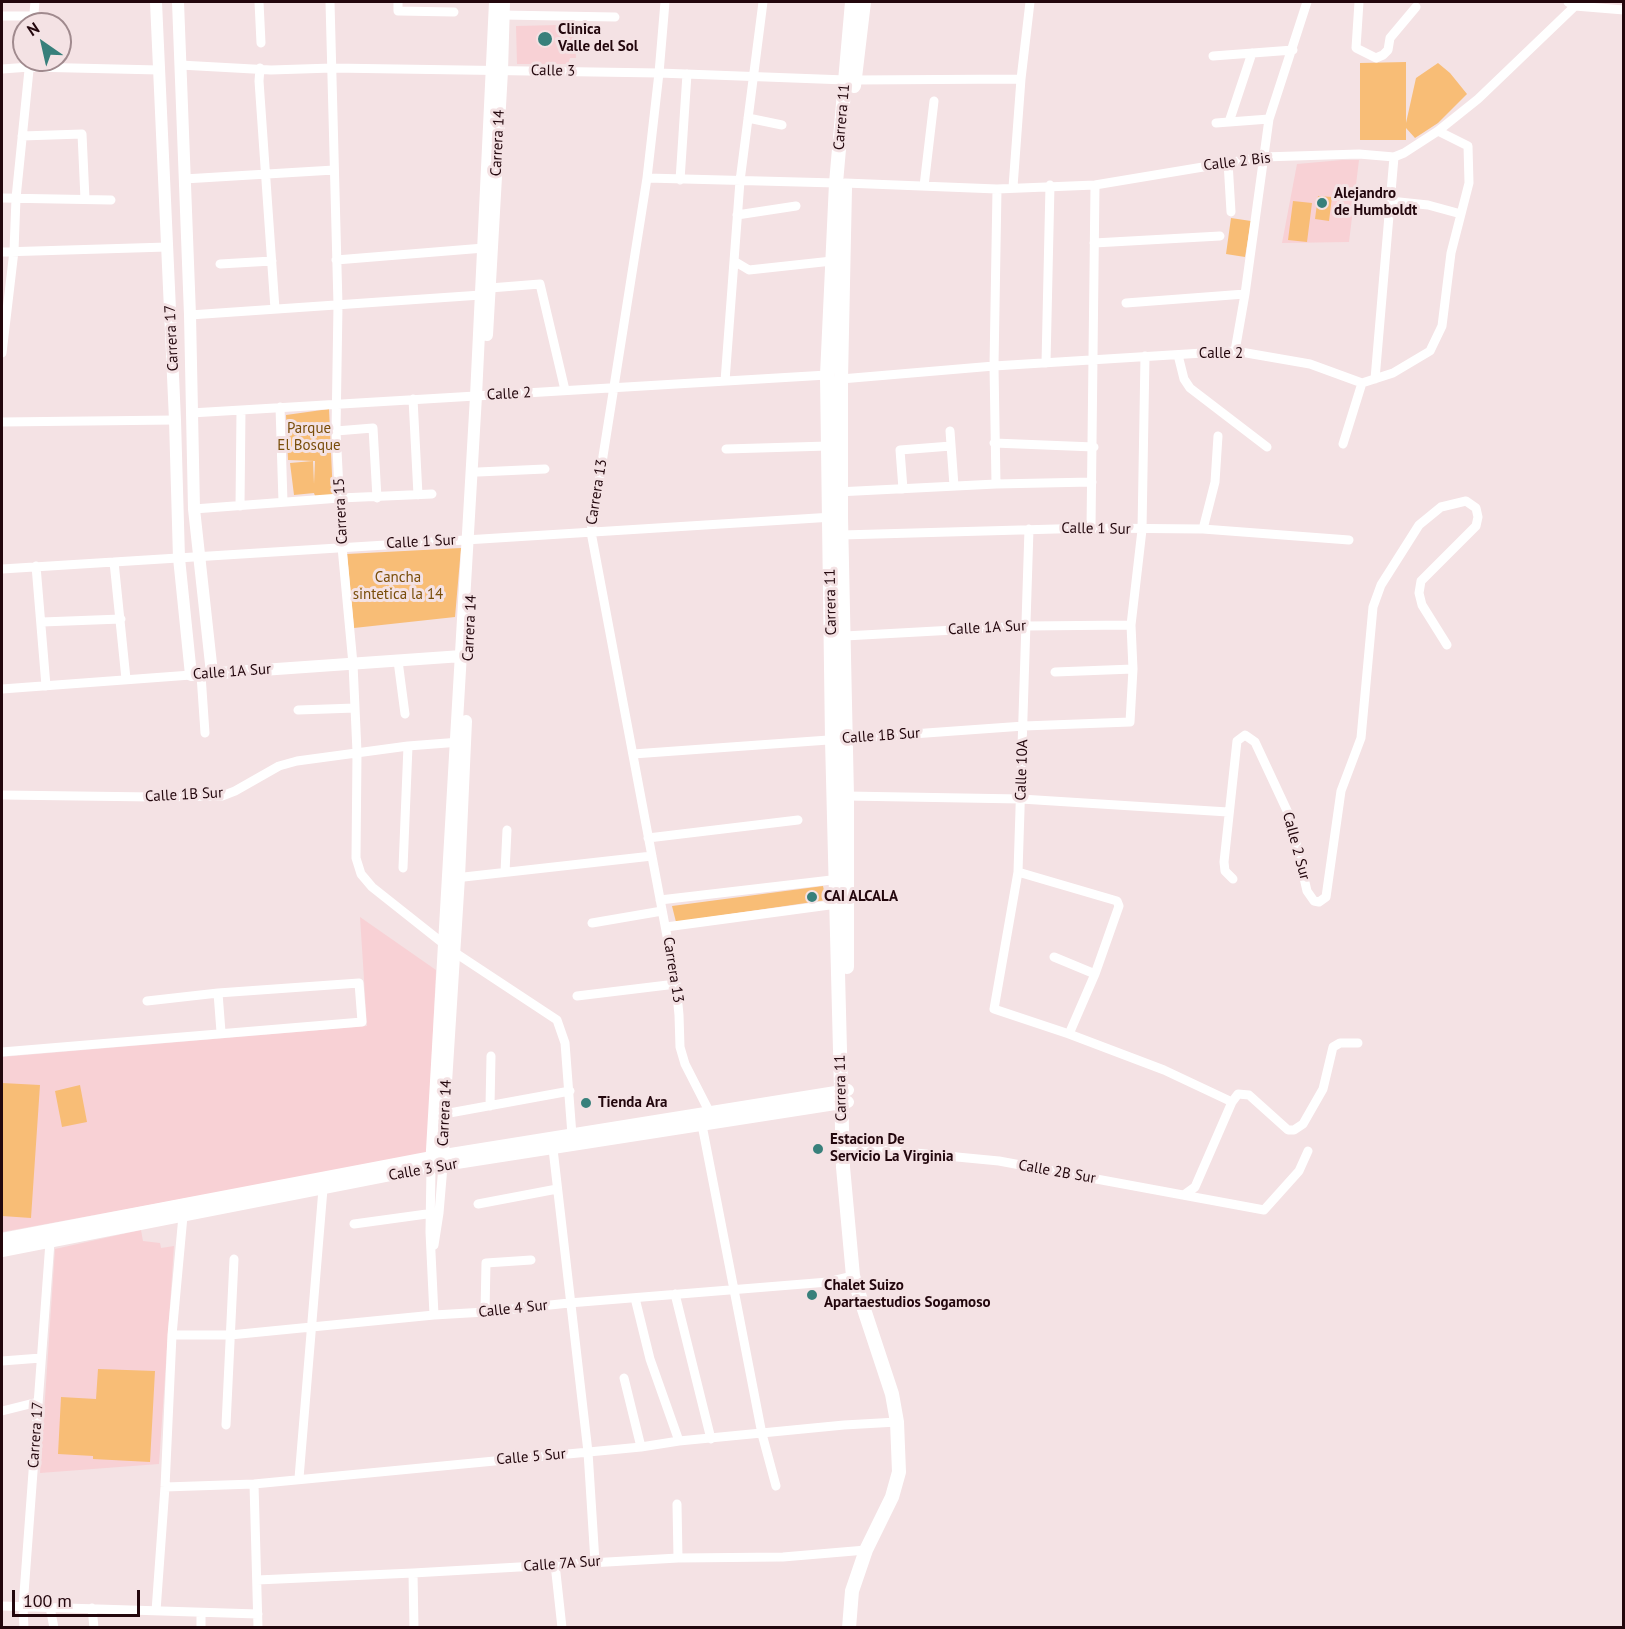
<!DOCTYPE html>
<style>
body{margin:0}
#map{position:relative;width:1625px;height:1629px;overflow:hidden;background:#f4e2e4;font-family:"PT Sans",sans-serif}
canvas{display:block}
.frame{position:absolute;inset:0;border:3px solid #23070d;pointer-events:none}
.north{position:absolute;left:12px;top:12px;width:60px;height:60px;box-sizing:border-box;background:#f4e2e4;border:2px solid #a08a8e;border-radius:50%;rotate:326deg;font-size:16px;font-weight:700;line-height:24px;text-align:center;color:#23070d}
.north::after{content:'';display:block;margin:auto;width:21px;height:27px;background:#38807b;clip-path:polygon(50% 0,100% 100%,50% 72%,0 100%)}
.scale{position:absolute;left:12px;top:1590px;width:128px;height:27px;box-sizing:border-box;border:3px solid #23070d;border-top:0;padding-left:8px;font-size:18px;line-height:21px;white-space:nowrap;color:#23070d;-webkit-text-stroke:4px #f4e2e4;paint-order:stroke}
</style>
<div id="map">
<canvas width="1625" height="1629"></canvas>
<div class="frame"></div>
<div class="north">N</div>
<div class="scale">100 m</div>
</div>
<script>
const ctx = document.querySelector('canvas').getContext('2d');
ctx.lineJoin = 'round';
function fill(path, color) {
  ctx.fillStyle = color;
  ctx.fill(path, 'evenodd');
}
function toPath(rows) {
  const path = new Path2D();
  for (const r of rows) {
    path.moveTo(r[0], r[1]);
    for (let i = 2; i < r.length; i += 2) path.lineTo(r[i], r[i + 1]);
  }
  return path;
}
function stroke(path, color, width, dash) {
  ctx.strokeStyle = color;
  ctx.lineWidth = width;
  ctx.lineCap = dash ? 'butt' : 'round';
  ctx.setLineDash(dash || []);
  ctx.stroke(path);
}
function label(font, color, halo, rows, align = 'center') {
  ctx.font = font + ' "PT Sans",sans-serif';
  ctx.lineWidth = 6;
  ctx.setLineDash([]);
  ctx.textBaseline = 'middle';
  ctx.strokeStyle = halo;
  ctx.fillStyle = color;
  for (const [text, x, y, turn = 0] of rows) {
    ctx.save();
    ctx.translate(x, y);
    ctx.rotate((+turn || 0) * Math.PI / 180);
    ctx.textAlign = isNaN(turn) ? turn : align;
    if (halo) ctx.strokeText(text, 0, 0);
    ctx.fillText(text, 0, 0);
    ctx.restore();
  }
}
const built = toPath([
 [558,25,573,26,574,35,575,35,576,58,570,58,568,64,517,64,516,26],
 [1342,160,1359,160,1349,242,1282,243,1297,164],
 [360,917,436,970,427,1154,2,1232,2,1057,367,1026],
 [141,1230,143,1241,160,1243,161,1248,174,1246,159,1464,40,1473,55,1249]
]);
const green = toPath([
 [1406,62,1406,123,1416,78,1438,63,1450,73,1467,94,1438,123,1415,138,1406,128,1406,140,1360,140,1360,63],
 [1318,196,1332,197,1329,221,1315,219],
 [1293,201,1312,203,1307,242,1288,240],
 [1231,218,1251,221,1245,257,1226,254],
 [329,409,333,496,315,496,314,493,294,495,290,463,313,461,314,484,315,461,288,460,286,415],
 [461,548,455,617,354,628,347,554],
 [823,886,826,900,676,922,672,906],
 [2,1083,40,1085,31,1218,2,1216],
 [80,1085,87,1122,62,1127,55,1091],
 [98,1369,155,1371,150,1462,93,1459,93,1456,58,1454,61,1397,96,1399]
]);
const minor = toPath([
 [259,2,261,43],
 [330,2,338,305,336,431,342,547,353,664,357,752,356,858,361,874,372,887,454,952,557,1020,565,1043,572,1135],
 [398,2,398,11,454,12],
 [665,2,659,73,647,178,591,532,676,984,679,1015,680,1047,685,1064,710,1113],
 [1359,2,1356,48,1376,58,1383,55,1388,50,1390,38,1416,7],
 [1568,2,1575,6,1624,10],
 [503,15,615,17],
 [2,16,34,16],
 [33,24,35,2],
 [1213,56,1293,50],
 [180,65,271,70,332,68,659,73,846,80],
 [260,68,259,81,275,309],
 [2,69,30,67,159,70],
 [855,80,1021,79],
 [748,118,782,125],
 [1229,122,1252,53],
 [1216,123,1269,119],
 [22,136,82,134,85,199],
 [1228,162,1231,212],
 [647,178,836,183],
 [184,179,334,170],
 [680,180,687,74],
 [845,183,997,189,1095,185,1263,157,1359,154,1394,157,1404,153,1438,131,1478,99,1575,6],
 [924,186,934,101],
 [1013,187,1021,79,1030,2],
 [2,198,111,200],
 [1390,201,1428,205,1461,214],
 [737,215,796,206],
 [1094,243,1220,236],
 [2,252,167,247],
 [336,260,484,248],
 [734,261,749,270,832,261],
 [220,264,272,261],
 [490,288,540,284,565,390],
 [1126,303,1245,294],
 [190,315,481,295],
 [1235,351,1245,294,1269,119,1307,2],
 [2,353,14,251,16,198,30,60],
 [1178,355,1184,379,1190,388,1267,447],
 [1046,363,1050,185],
 [841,379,994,366,1235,351,1310,364,1362,383,1393,373,1430,351,1442,326,1451,253,1469,183,1468,146,1438,131],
 [1375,379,1394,157],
 [725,381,740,181,763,2],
 [413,399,418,495],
 [280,407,283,502],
 [191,413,827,375],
 [2,422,175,420],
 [336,431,373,428,377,498],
 [950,431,954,486],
 [994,443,1094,447],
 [1343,444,1362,383],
 [726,449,828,446],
 [478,472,545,469],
 [996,484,994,366,997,189],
 [903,489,900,450,951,446],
 [837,492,996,484,1092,482],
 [240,506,241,410],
 [194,509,340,498,432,494],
 [1091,528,1095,185],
 [1029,529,1018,872,994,1009,1069,1034,1164,1070,1232,1102],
 [1203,529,1215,482,1218,436],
 [842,535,1091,528,1203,529,1349,540],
 [114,562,126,679],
 [36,566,46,686],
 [2,569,833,517],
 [42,622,121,619],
 [845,636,1027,626,1131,625],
 [398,661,405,714],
 [1055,672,1133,669],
 [201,675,205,733],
 [2,689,191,675],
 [298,710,355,708],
 [633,754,1024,726,1130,722,1133,669,1131,625,1142,530,1145,356],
 [2,795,154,797,222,796,235,791,279,766,297,761,408,746,460,742],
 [847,796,1021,799,1228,812],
 [648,838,798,820],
 [403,868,408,746],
 [505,872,507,830],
 [1018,872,1117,901,1119,906,1095,974,1069,1034],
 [455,878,652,856],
 [1233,879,1225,871,1224,862,1237,741,1245,735,1255,742,1290,817,1307,891,1314,901,1319,902,1326,897,1341,791,1361,738,1373,607,1381,585,1419,525,1441,507,1466,501,1476,508,1478,517,1476,526,1421,581,1419,593,1422,605,1447,645],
 [660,900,840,879],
 [592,923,662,911],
 [666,927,837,904],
 [1054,957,1095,974],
 [218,993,221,1032],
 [577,996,676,984],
 [2,1052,362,1022,359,983,218,993,147,1001],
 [490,1106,491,1056],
 [444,1114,570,1091],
 [702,1125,762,1434,776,1486],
 [842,1146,999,1161,1264,1210,1299,1171,1308,1151],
 [553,1149,588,1452,595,1562],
 [431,1167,430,1232,434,1315],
 [1184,1195,1195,1187,1232,1102,1238,1094,1249,1095,1288,1130,1294,1130,1303,1124,1323,1089,1333,1047,1340,1043,1358,1043],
 [478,1204,557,1189],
 [354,1224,434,1213],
 [434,1245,439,1213,443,1166],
 [675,1294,711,1439],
 [635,1298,650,1359,679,1441],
 [485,1312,486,1263,531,1260],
 [172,1335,230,1335,434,1315,485,1312,569,1303,828,1282,853,1276],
 [2,1361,41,1358],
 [624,1378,641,1447],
 [2,1411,38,1402],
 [226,1425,234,1259],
 [299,1478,323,1189],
 [254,1484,258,1628],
 [165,1487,254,1484,641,1447,679,1441,844,1425,897,1422],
 [677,1504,678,1558],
 [555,1564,562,1628],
 [413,1573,414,1628],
 [257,1580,413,1573,678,1558,783,1557,866,1550],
 [2,1606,258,1614],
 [50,1607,54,1628],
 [92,1608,94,1628],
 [156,1611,165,1487,172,1335,183,1216],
 [201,1613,201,1628],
 [24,1628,23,1607,50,1242]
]);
const tertiary = toPath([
 [156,2,175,420,179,558,191,675,462,656],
 [178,2,190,315,194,509,212,673],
 [487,335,502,71,504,2],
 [443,1166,444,1114,459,877,466,721],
 [431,1167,476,396,495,2],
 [2,1239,432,1157,848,1090],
 [2,1251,431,1167,848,1102]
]);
const secondary = toPath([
 [854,86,864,2],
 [845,188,841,379,841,517,847,796,847,967],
 [849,1628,852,1591,866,1550,892,1497,899,1472,897,1422,892,1394,853,1276,843,1167,832,740,827,375,836,183,852,2]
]);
const markers = [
 [545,39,8,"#38807b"],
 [1322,203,6,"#38807b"],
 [812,897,6,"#38807b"],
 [586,1103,6,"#38807b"],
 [818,1149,6,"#38807b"],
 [812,1295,6,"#38807b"]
];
const poiNames = [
 ["Clinica",558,30],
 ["Valle del Sol",558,47],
 ["Alejandro",1334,194],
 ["de Humboldt",1334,211],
 ["CAI ALCALA",824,897],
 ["Tienda Ara",598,1103],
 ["Estacion De",830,1140],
 ["Servicio La Virginia",830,1157],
 ["Chalet Suizo",824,1286],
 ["Apartaestudios Sogamoso",824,1303]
];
const streetNames = [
 ["Calle 3",553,71,1],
 ["Carrera 11",842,117,-85],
 ["Carrera 14",498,143,-87],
 ["Calle 2 Bis",1237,162,-7],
 ["Carrera 17",172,338,-93],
 ["Calle 2",1221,354],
 ["Calle 2",509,394,-3],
 ["Carrera 13",597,492,-81],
 ["Carrera 15",341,511,-93],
 ["Calle 1 Sur",1096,529,1],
 ["Calle 1 Sur",421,542,-3],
 ["Carrera 11",831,602,-91],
 ["Carrera 14",470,628,-87],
 ["Calle 1A Sur",987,628,-3],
 ["Calle 1A Sur",232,672,-4],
 ["Calle 1B Sur",881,736,-4],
 ["Calle 10A",1022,770,-88],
 ["Calle 1B Sur",184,795,-3],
 ["Calle 2 Sur",1296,846,75],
 ["Carrera 13",673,970,81],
 ["Carrera 11",841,1088,-91],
 ["Carrera 14",445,1113,-87],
 ["Calle 3 Sur",423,1170,-10],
 ["Calle 2B Sur",1057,1172,10],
 ["Calle 4 Sur",513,1309,-6],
 ["Carrera 17",36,1435,-86],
 ["Calle 5 Sur",531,1457,-5],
 ["Calle 7A Sur",562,1564,-4]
];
const parkNames = [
 ["Parque",309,429],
 ["El Bosque",309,446],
 ["Cancha",398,578],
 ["sintetica la 14",398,595]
];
fill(built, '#f8d1d5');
fill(green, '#f8bd76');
stroke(minor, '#fff', 9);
stroke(tertiary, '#fff', 12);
stroke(secondary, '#fff', 14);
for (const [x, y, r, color] of markers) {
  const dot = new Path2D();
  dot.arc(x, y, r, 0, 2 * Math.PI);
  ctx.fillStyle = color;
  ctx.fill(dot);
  stroke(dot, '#f4e2e4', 2);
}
label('bold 15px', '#23070d', '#f4e2e4', poiNames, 'left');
label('15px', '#23070d', '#f4e2e4', streetNames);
label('15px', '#794d09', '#f4e2e4', parkNames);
</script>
